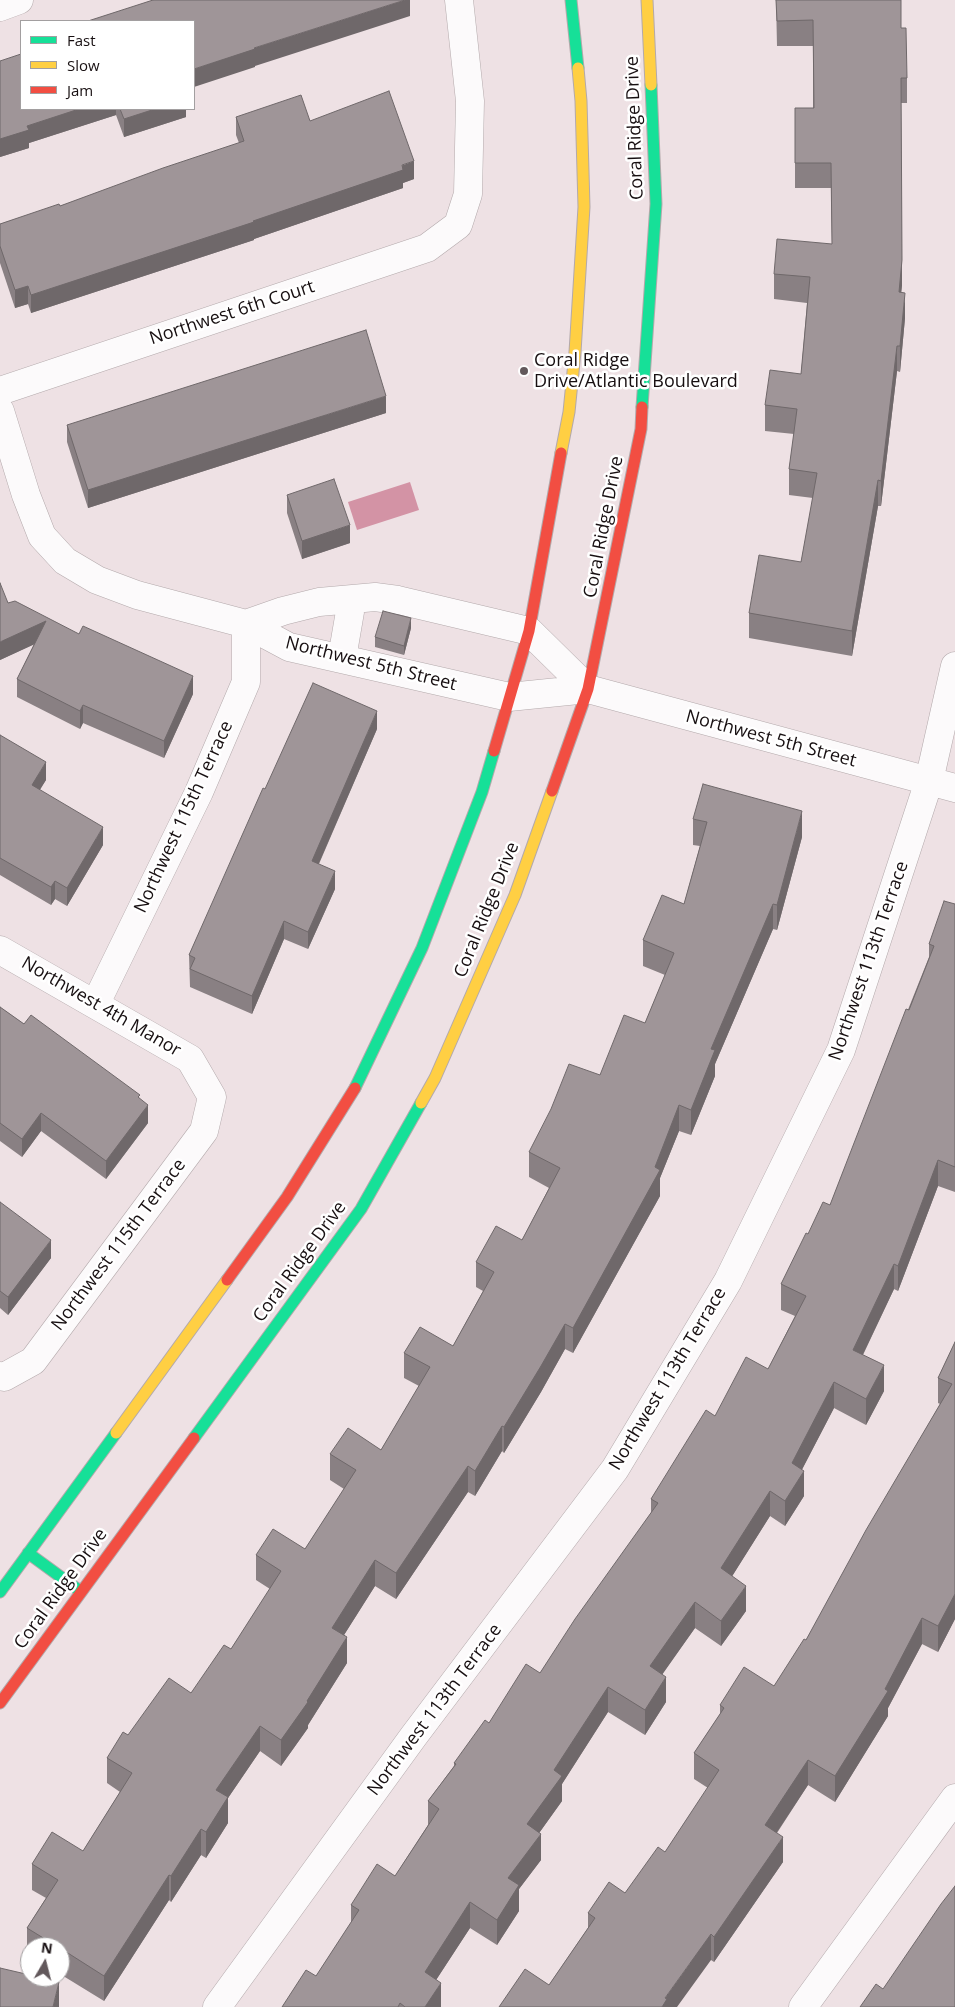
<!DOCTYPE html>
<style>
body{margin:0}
#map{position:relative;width:955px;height:2007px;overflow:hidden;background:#eee1e4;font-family:"Open Sans",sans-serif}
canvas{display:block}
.legend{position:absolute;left:20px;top:20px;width:175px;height:90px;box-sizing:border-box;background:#fff;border:1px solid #a29fa0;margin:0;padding:6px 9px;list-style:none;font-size:15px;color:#170f11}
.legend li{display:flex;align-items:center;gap:10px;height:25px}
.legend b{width:25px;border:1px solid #a29fa0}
.north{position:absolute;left:20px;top:1937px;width:50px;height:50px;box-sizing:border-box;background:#fff;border:1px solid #a29fa0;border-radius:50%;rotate:8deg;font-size:14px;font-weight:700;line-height:20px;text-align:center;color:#170f11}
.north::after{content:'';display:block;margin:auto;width:18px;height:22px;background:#62585b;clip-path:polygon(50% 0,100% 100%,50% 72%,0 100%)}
</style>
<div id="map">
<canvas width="955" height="2007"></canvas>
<ul class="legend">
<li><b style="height:6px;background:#16e098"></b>Fast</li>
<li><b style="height:6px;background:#ffcf43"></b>Slow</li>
<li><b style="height:6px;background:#f24e42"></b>Jam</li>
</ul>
<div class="north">N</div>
</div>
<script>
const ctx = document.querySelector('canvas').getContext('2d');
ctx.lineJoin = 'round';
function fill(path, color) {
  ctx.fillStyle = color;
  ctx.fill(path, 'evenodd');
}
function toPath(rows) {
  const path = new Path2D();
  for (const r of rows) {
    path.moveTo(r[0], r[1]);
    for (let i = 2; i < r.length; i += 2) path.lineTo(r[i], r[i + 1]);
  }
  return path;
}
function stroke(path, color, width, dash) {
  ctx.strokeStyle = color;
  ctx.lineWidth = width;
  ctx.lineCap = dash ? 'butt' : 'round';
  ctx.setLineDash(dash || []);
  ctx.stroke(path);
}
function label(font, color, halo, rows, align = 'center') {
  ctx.font = font + ' "Open Sans",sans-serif';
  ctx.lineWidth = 5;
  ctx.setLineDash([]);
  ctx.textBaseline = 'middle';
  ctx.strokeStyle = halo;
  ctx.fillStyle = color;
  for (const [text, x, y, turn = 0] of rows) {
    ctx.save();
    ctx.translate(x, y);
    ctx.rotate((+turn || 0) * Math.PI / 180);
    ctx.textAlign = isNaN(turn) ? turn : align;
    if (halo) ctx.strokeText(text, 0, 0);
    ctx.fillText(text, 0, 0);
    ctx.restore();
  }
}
const water = toPath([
 [410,482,419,510,357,530,348,502]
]);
const street = toPath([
 [0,7,19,0],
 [0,391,427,248,458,225,468,194,470,101,459,0],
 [0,411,26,495,42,536,65,561,97,580,137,595,246,624,289,647,509,697,588,689,955,788],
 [246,624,283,611,319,602,375,597,398,600,529,631,588,689],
 [342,658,352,600],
 [0,950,190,1059,212,1097,204,1131,33,1361,4,1377,0,1376],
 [96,1003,199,792,246,682,246,624],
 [217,2007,413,1737,615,1469,728,1281,841,1050,929,781,955,666],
 [803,2007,955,1798]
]);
const fast = toPath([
 [571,0,578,68],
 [642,407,656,204,651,85],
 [355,1088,422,948,482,792,494,751],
 [194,1438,361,1209,421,1103],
 [28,1553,80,1591],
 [0,1592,116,1433]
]);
const slow = toPath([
 [647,0,651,85],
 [561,453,569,412,575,352,584,207,581,101,578,68],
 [421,1103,435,1078,515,895,552,791],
 [116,1433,227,1280]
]);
const jam = toPath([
 [494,751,529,631,561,453],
 [552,791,588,689,641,429,642,407],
 [227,1280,287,1197,355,1088],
 [0,1703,194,1438]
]);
const wall = toPath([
 [776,0,901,28,907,78,907,103,901,103,902,285,901,292,905,318,900,372,897,371,881,506,878,506,852,656,749,638,749,613,801,562,813,498,789,495,789,469,794,434,765,431,765,405,801,374,807,303,774,299,774,274,832,244,831,188,795,188,795,108,813,108,813,46,777,46],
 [0,61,21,109,186,109,186,117,124,137,116,115,29,143,29,148,0,157],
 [236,117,310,121,414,179,403,183,403,188,254,239,254,240,31,313,28,304,15,308,0,263,0,224,60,206,239,143,236,135],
 [386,413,88,508,67,442,67,425],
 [287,495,350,543,302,559,287,513],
 [8,603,193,694,164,758,83,723,80,729,17,697,17,679,34,644,0,660],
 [411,628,404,655,375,647,375,637],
 [377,729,319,864,335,889,308,949,284,939,252,1014,190,987,189,955,265,789],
 [0,735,46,780,39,790,103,845,67,906,55,899,51,905,0,875],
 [693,819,802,837,777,930,773,929,715,1064,715,1076,691,1135,679,1131,660,1178,660,1196,573,1353,565,1349,541,1392,504,1453,502,1451,475,1496,468,1492,396,1599,375,1586,344,1635,347,1663,308,1725,308,1728,281,1766,260,1751,228,1798,228,1823,206,1858,201,1855,171,1902,169,1900,104,2001,60,1974,60,1947,30,1947,30,1955,27,1954,27,1928,46,1898,32,1890,32,1864,83,1851,120,1792,107,1783,107,1758,128,1735,191,1693,231,1649,270,1589,256,1580,256,1555,305,1549,344,1489,330,1480,330,1454,381,1450,419,1386,404,1378,404,1353,453,1346,483,1291,476,1287,476,1262,522,1240,549,1188,529,1177,529,1152,600,1075,645,1023,665,975,643,966,643,940,684,904,700,846,693,845],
 [955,904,955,1192,938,1186,898,1291,894,1289,863,1355,884,1391,866,1425,834,1408,802,1469,804,1496,785,1526,770,1516,732,1576,746,1611,721,1646,695,1628,662,1674,666,1702,645,1735,608,1712,562,1784,562,1801,539,1833,541,1860,519,1889,519,1911,497,1945,470,1928,436,1980,441,2007,282,2007,316,1976,351,1923,351,1905,395,1876,428,1825,428,1801,454,1766,454,1763,489,1723,540,1673,651,1513,651,1499,715,1416,768,1369,795,1316,781,1310,781,1284,808,1234,830,1205,929,957,929,944],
 [0,1007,24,1024,140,1099,148,1123,106,1179,41,1131,22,1157,0,1141],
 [0,1202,51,1258,8,1315,0,1308],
 [955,1342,955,1619,938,1652,922,1644,888,1708,888,1716,835,1802,808,1785,777,1833,783,1862,714,1962,711,1960,549,1985,588,1928,588,1913,625,1893,665,1852,708,1788,694,1779,694,1753,720,1714,720,1705,774,1686,806,1640,940,1404,938,1403,938,1378]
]);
const shadedWall = toPath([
 [405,0,410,0,410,16,255,66,255,67,194,87,194,69,254,48],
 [79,109,116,109,116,115,29,143,29,148,0,157,0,139,27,126],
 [155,109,186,109,186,117,124,137,124,119],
 [414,161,414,179,403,183,403,188,254,239,254,240,31,313,31,295,253,221],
 [902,260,902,285,899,317,899,292],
 [28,286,28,304,15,308,15,290],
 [905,293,905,318,900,372,900,346],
 [897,346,897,371,881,506,881,481],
 [386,396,386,413,88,508,88,490],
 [878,480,878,506,852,656,852,631],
 [350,525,350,543,302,559,302,541],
 [411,618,411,628,404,655,404,646],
 [46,621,46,639,0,660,0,642],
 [193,676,193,694,164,758,164,741],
 [83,705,83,723,80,729,80,711],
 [377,711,377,729,312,879,312,861],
 [46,762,46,780,32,803,32,785],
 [802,811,802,837,777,930,777,905],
 [103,827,103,845,67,906,67,888],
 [335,871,335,889,308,949,308,932],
 [55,881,55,899,51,905,51,887],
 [773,904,773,929,715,1064,715,1076,691,1135,691,1110,711,1049],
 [284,921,284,939,252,1014,252,996],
 [148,1105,148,1123,106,1179,106,1161],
 [679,1105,679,1131,660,1178,660,1196,573,1353,573,1328,655,1167],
 [41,1113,41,1131,22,1157,22,1139],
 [938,1160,938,1186,898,1291,898,1266],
 [51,1240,51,1258,8,1315,8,1297],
 [894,1264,894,1289,853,1375,853,1350],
 [565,1324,565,1349,541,1392,504,1453,504,1427],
 [884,1365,884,1391,866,1425,866,1399],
 [834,1382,834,1408,792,1489,792,1463],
 [502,1426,502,1451,475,1496,475,1471],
 [468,1466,468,1492,396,1599,396,1573],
 [804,1471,804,1496,785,1526,785,1501],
 [770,1491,770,1516,721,1594,721,1568],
 [375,1560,375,1586,332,1654,332,1628],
 [746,1586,746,1611,721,1646,721,1621],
 [955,1594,955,1619,938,1652,938,1626],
 [695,1602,695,1628,650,1692,650,1666],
 [922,1618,922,1644,888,1708,888,1716,835,1802,835,1776,885,1689],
 [347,1637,347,1663,308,1725,308,1728,281,1766,281,1740],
 [666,1677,666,1702,645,1735,645,1710],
 [608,1687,608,1712,562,1784,562,1801,527,1850,527,1824,554,1770],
 [260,1726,260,1751,228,1798,228,1823,206,1858,206,1832,216,1790],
 [808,1760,808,1785,765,1850,765,1825],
 [201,1829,201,1855,171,1902,171,1876],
 [541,1834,541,1860,519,1889,519,1911,497,1945,497,1920,508,1878],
 [783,1837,783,1862,714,1962,714,1937],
 [169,1875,169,1900,104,2001,104,1976],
 [470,1902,470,1928,425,1997,425,1972],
 [711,1934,711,1960,677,2007,662,2007,665,1998],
 [59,1982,59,2007,53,2007],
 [441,1983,441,2007,425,2007]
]);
const building = toPath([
 [153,0,405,0,254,48,255,49,194,69,194,21,88,21,153,0],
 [776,0,901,0,901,28,906,28,907,78,901,78,902,260,899,292,905,293,900,346,897,346,881,481,878,480,852,631,749,613,759,555,801,562,817,473,789,469,797,409,765,405,770,370,801,374,810,277,774,274,777,239,832,244,831,163,795,163,795,108,814,108,813,20,777,21,776,0],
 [21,54,21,109,79,109,27,126,29,130,0,139,0,61,21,54],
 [389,91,414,161,402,165,403,170,253,221,254,222,31,295,28,286,15,290,0,246,0,224,59,204,60,206,163,168,244,141,236,117,301,95,310,121,389,91],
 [120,109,155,109,124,119,120,109],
 [366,330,386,396,88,490,67,425,366,330],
 [334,479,350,525,302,541,287,495,334,479],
 [0,583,8,603,15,601,79,634,83,626,193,676,164,741,83,705,80,711,17,679,46,621,0,642,0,583],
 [383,611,411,618,404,646,375,637,383,611],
 [313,683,377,711,312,861,335,871,308,932,284,921,252,996,190,969,195,958,189,955,263,788,265,789,313,683],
 [0,735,46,762,32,785,103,827,67,888,55,881,51,887,0,858,0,735],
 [703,784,802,811,777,905,773,904,711,1049,715,1050,691,1110,679,1105,655,1167,660,1170,573,1328,565,1324,541,1366,504,1427,502,1426,475,1471,468,1466,396,1573,375,1560,332,1628,347,1637,307,1701,308,1702,281,1740,260,1726,216,1790,228,1797,206,1832,201,1829,171,1876,169,1875,104,1976,60,1948,60,1947,58,1947,27,1928,58,1880,32,1864,52,1832,83,1851,132,1773,107,1758,123,1732,128,1735,169,1678,191,1693,224,1645,231,1649,281,1571,256,1555,273,1529,305,1549,356,1470,330,1454,348,1428,381,1450,430,1367,404,1353,420,1327,453,1346,494,1272,476,1262,496,1226,522,1240,560,1168,529,1152,551,1109,569,1064,600,1075,624,1015,645,1023,674,953,643,940,662,895,684,904,707,822,693,819,703,784],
 [944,901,955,904,955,1167,938,1160,898,1266,894,1264,853,1350,884,1365,866,1399,834,1382,792,1463,804,1471,785,1501,770,1491,721,1568,746,1586,721,1621,695,1602,650,1666,666,1677,645,1710,608,1687,554,1770,562,1776,527,1824,541,1834,508,1878,519,1885,497,1920,470,1902,425,1972,441,1983,425,2007,405,2007,400,2003,398,2007,282,2007,306,1970,316,1976,359,1910,351,1905,377,1864,395,1876,439,1809,428,1801,456,1764,454,1763,485,1720,489,1723,526,1664,540,1673,575,1619,658,1503,651,1499,706,1410,715,1416,746,1357,768,1369,806,1296,781,1284,806,1233,808,1234,823,1202,830,1205,906,1009,909,1010,934,946,929,944,944,901],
 [0,1007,24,1024,31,1015,140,1095,138,1097,148,1105,106,1161,41,1113,22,1139,0,1123,0,1007],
 [0,1202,51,1240,8,1297,0,1291,0,1202],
 [955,1342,955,1594,938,1626,922,1618,885,1689,888,1691,835,1776,808,1760,765,1825,783,1837,714,1937,711,1934,665,1998,667,1999,662,2007,499,2007,525,1969,549,1985,595,1918,588,1913,609,1882,625,1893,658,1847,665,1852,719,1770,694,1753,724,1708,720,1705,744,1667,774,1686,804,1639,806,1640,866,1530,952,1384,938,1378,955,1342],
 [955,1886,955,2007,860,2007,876,1984,883,1989,941,1904,955,1886],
 [0,1968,30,1975,30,1977,37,1977,59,1982,53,2007,0,2007,0,1968]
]);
const markers = [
 [524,371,5,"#62585b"]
];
const streetNames = [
 ["Coral Ridge Drive",635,128,-92],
 ["Northwest 6th Court",232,313,-18],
 ["Coral Ridge Drive",604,527,-79],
 ["Northwest 5th Street",371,664,14],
 ["Northwest 5th Street",771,739,15],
 ["Northwest 115th Terrace",184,817,-65],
 ["Coral Ridge Drive",487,910,-68],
 ["Northwest 113th Terrace",869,961,-71],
 ["Northwest 4th Manor",101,1007,30],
 ["Northwest 115th Terrace",119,1245,-53],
 ["Coral Ridge Drive",300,1262,-54],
 ["Northwest 113th Terrace",668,1379,-59],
 ["Coral Ridge Drive",61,1589,-54],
 ["Northwest 113th Terrace",435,1710,-53]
];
const poiNames = [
 ["Coral Ridge",534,361],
 ["Drive/Atlantic Boulevard",534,382]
];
fill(water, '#d393a5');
stroke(street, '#b3a9ab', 29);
stroke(fast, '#b3a9ab', 13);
stroke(slow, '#b3a9ab', 13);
stroke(jam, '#b3a9ab', 13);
stroke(street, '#fcfafb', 28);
stroke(fast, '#16e098', 11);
stroke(slow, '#ffcf43', 11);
stroke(jam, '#f24e42', 11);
fill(wall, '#898083');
fill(shadedWall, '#6f686a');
fill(building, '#9f9598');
stroke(building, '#6f686a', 1);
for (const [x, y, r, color] of markers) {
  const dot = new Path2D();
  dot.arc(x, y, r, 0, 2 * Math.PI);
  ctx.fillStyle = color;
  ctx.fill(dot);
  stroke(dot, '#fff', 2);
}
label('18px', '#170f11', '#fff', streetNames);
label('18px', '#170f11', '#fff', poiNames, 'left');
</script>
